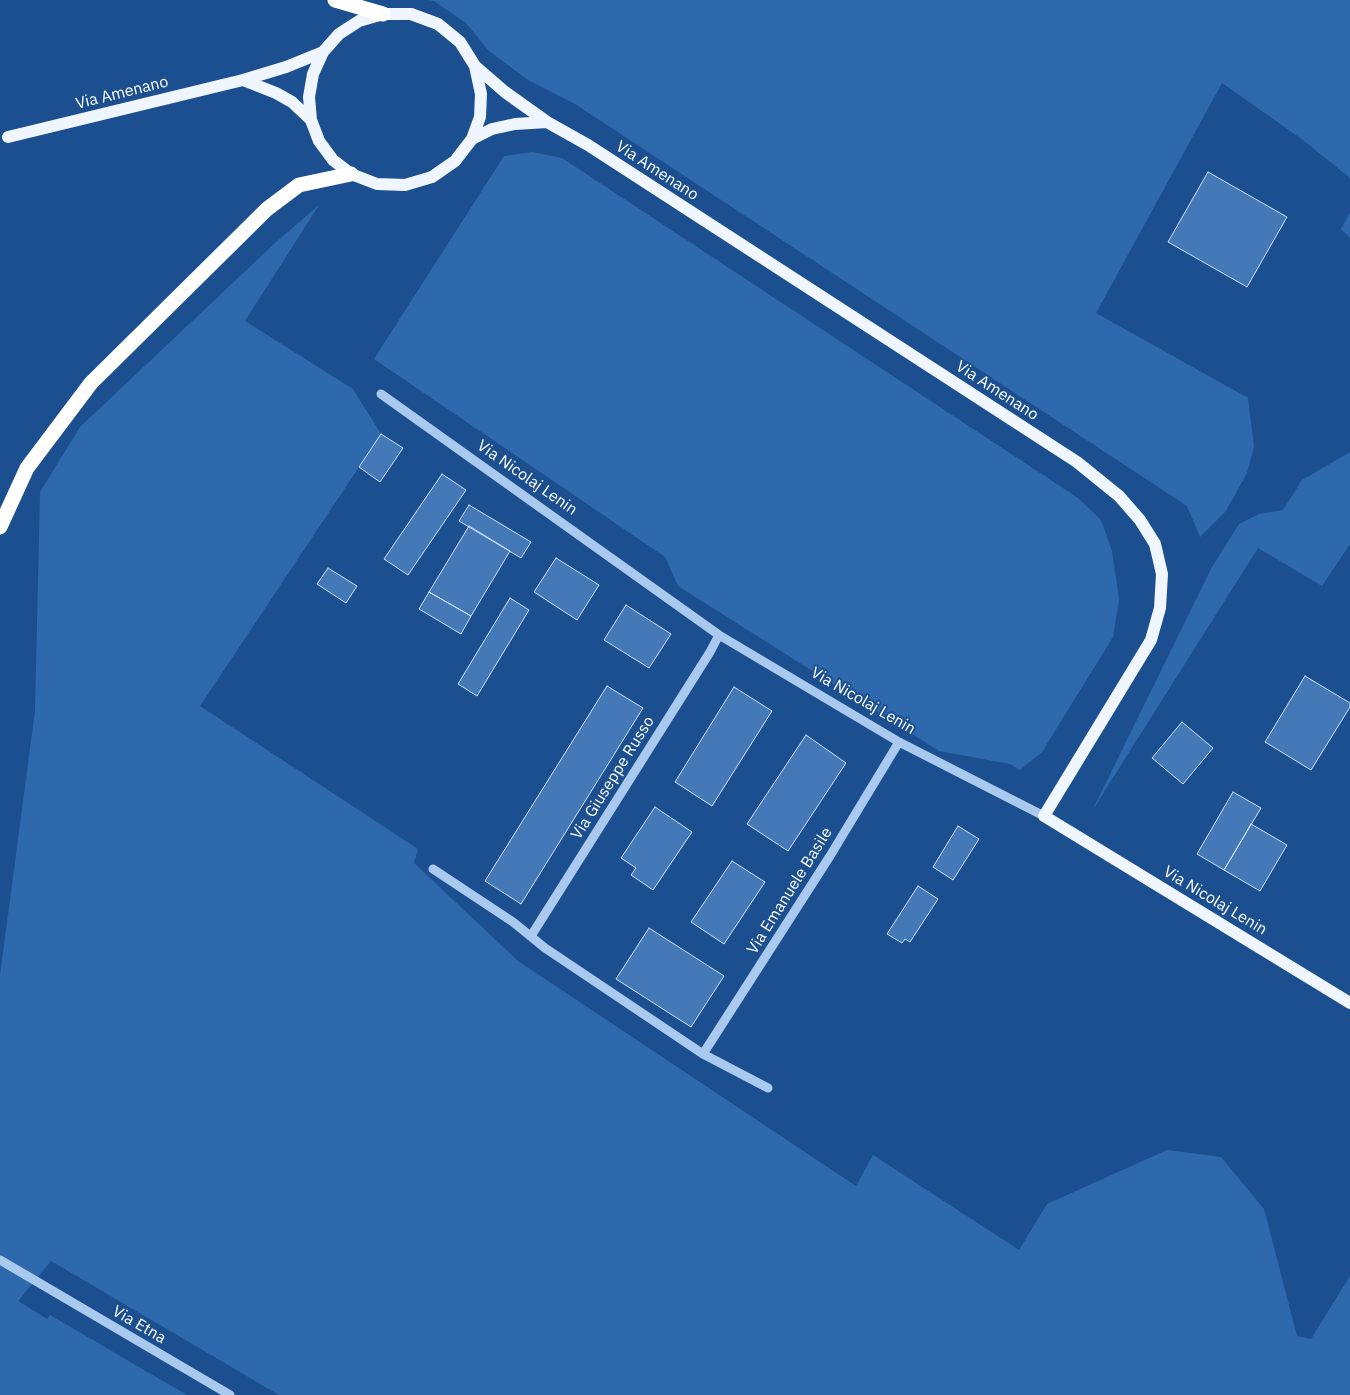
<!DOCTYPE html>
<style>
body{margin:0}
canvas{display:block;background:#1b4f8f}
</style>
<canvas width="1350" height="1395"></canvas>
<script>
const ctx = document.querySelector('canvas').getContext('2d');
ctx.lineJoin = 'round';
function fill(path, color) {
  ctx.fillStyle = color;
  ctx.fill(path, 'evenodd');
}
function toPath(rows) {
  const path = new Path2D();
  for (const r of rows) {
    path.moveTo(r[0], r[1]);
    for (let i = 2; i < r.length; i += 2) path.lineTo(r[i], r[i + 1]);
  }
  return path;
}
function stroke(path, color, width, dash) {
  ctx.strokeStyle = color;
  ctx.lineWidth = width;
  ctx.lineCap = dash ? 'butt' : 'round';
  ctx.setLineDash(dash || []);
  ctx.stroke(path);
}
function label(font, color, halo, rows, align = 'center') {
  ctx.font = font + ' "IBM Plex Sans",sans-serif';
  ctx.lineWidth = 4;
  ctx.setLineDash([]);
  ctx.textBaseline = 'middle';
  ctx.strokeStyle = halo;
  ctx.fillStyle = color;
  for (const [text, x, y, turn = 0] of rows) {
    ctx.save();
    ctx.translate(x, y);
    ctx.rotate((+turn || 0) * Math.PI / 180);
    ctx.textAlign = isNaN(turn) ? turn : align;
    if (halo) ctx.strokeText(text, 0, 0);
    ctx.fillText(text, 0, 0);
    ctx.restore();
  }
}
const green = toPath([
 [427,0,1350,0,1350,178,1303,140,1222,83,1096,313,1248,398,1254,446,1247,473,1226,511,1200,537,1187,506,575,104,528,80,489,51,466,23,434,1],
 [532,152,562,158,1078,498,1101,520,1112,551,1119,599,1113,637,1042,752,1020,770,1010,764,939,751,678,586,665,557,374,359,504,156],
 [319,205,245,321,353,389,381,434,200,706,418,849,414,863,518,961,856,1186,873,1155,1019,1250,1047,1204,1167,1150,1221,1157,1264,1209,1297,1336,1311,1339,1350,1276,1350,1395,279,1395,51,1261,18,1301,47,1319,50,1315,187,1395,0,1395,0,975,35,711,40,492,80,427,275,243],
 [1350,212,1350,238,1341,229],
 [1350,452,1350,544,1322,586,1258,548,1092,811,1212,567,1239,524,1259,514,1283,510,1302,480]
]);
const building = toPath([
 [1208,172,1287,217,1247,287,1168,242,1208,172],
 [381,434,403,448,380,482,359,467,381,434],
 [442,474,466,490,408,575,384,559,442,474],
 [469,505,531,542,521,558,459,521,469,505],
 [469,526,510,551,471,616,429,592,469,526],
 [556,558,599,585,577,620,534,592,556,558],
 [328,568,357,586,346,603,317,584,328,568],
 [429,592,471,616,461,634,419,609,429,592],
 [510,598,529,610,477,696,458,684,510,598],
 [626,605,671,634,649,668,604,640,626,605],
 [1305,676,1350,703,1350,707,1311,770,1265,742,1305,676],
 [607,686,643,708,521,904,485,881,607,686],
 [734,687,772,711,712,806,675,782,734,687],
 [1182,722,1213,748,1183,784,1152,758,1182,722],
 [806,735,846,763,788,851,747,824,806,735],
 [1233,792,1261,808,1224,870,1197,854,1233,792],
 [655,807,692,832,653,890,631,875,636,868,621,858,655,807],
 [1251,824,1287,845,1260,891,1224,870,1251,824],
 [958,826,979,839,953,880,933,867,958,826],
 [732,861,765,882,724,944,691,922,732,861],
 [918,886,938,899,910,942,905,939,902,943,887,934,918,886],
 [649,928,724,976,691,1027,616,979,649,928]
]);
const minor = toPath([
 [381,394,719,635,899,742,1044,816],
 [433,869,513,922,545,948,703,1054,768,1088],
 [531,936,710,652,719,635],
 [703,1054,830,856,899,742],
 [0,1260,230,1395]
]);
const major = toPath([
 [475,66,481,94,480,117,472,139,455,161,432,177,405,185,377,184,351,174,333,160,319,141,311,120,309,97,313,74,323,52,339,34,359,21,383,14,411,14,438,24,460,42,475,66,505,92,547,122,588,145,1077,462,1119,496,1140,520,1155,544,1162,574,1160,608,1151,640,1044,816,1350,1003],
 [243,80,276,93,292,102,311,120],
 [8,137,243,80,286,67,323,52],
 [472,139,492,129,515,124,547,122]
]);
const highway = toPath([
 [335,0,383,14],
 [0,527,27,468,91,383,267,209,299,185,351,174]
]);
const streetNames = [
 ["Via Amenano",122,93,-14],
 ["Via Amenano",657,171,33],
 ["Via Amenano",997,391,33],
 ["Via Nicolaj Lenin",527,478,35],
 ["Via Nicolaj Lenin",863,701,30],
 ["Via Giuseppe Russo",613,778,-58],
 ["Via Emanuele Basile",790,891,-58],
 ["Via Nicolaj Lenin",1215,901,31],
 ["Via Etna",139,1325,30]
];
fill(green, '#2e69ad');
fill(building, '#4478b7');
stroke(building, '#cfe3fa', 1);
stroke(minor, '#a9c9ee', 9);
stroke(major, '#f0f6ff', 12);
stroke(highway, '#fff', 15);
label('16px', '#fff', '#1b4f8f', streetNames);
</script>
